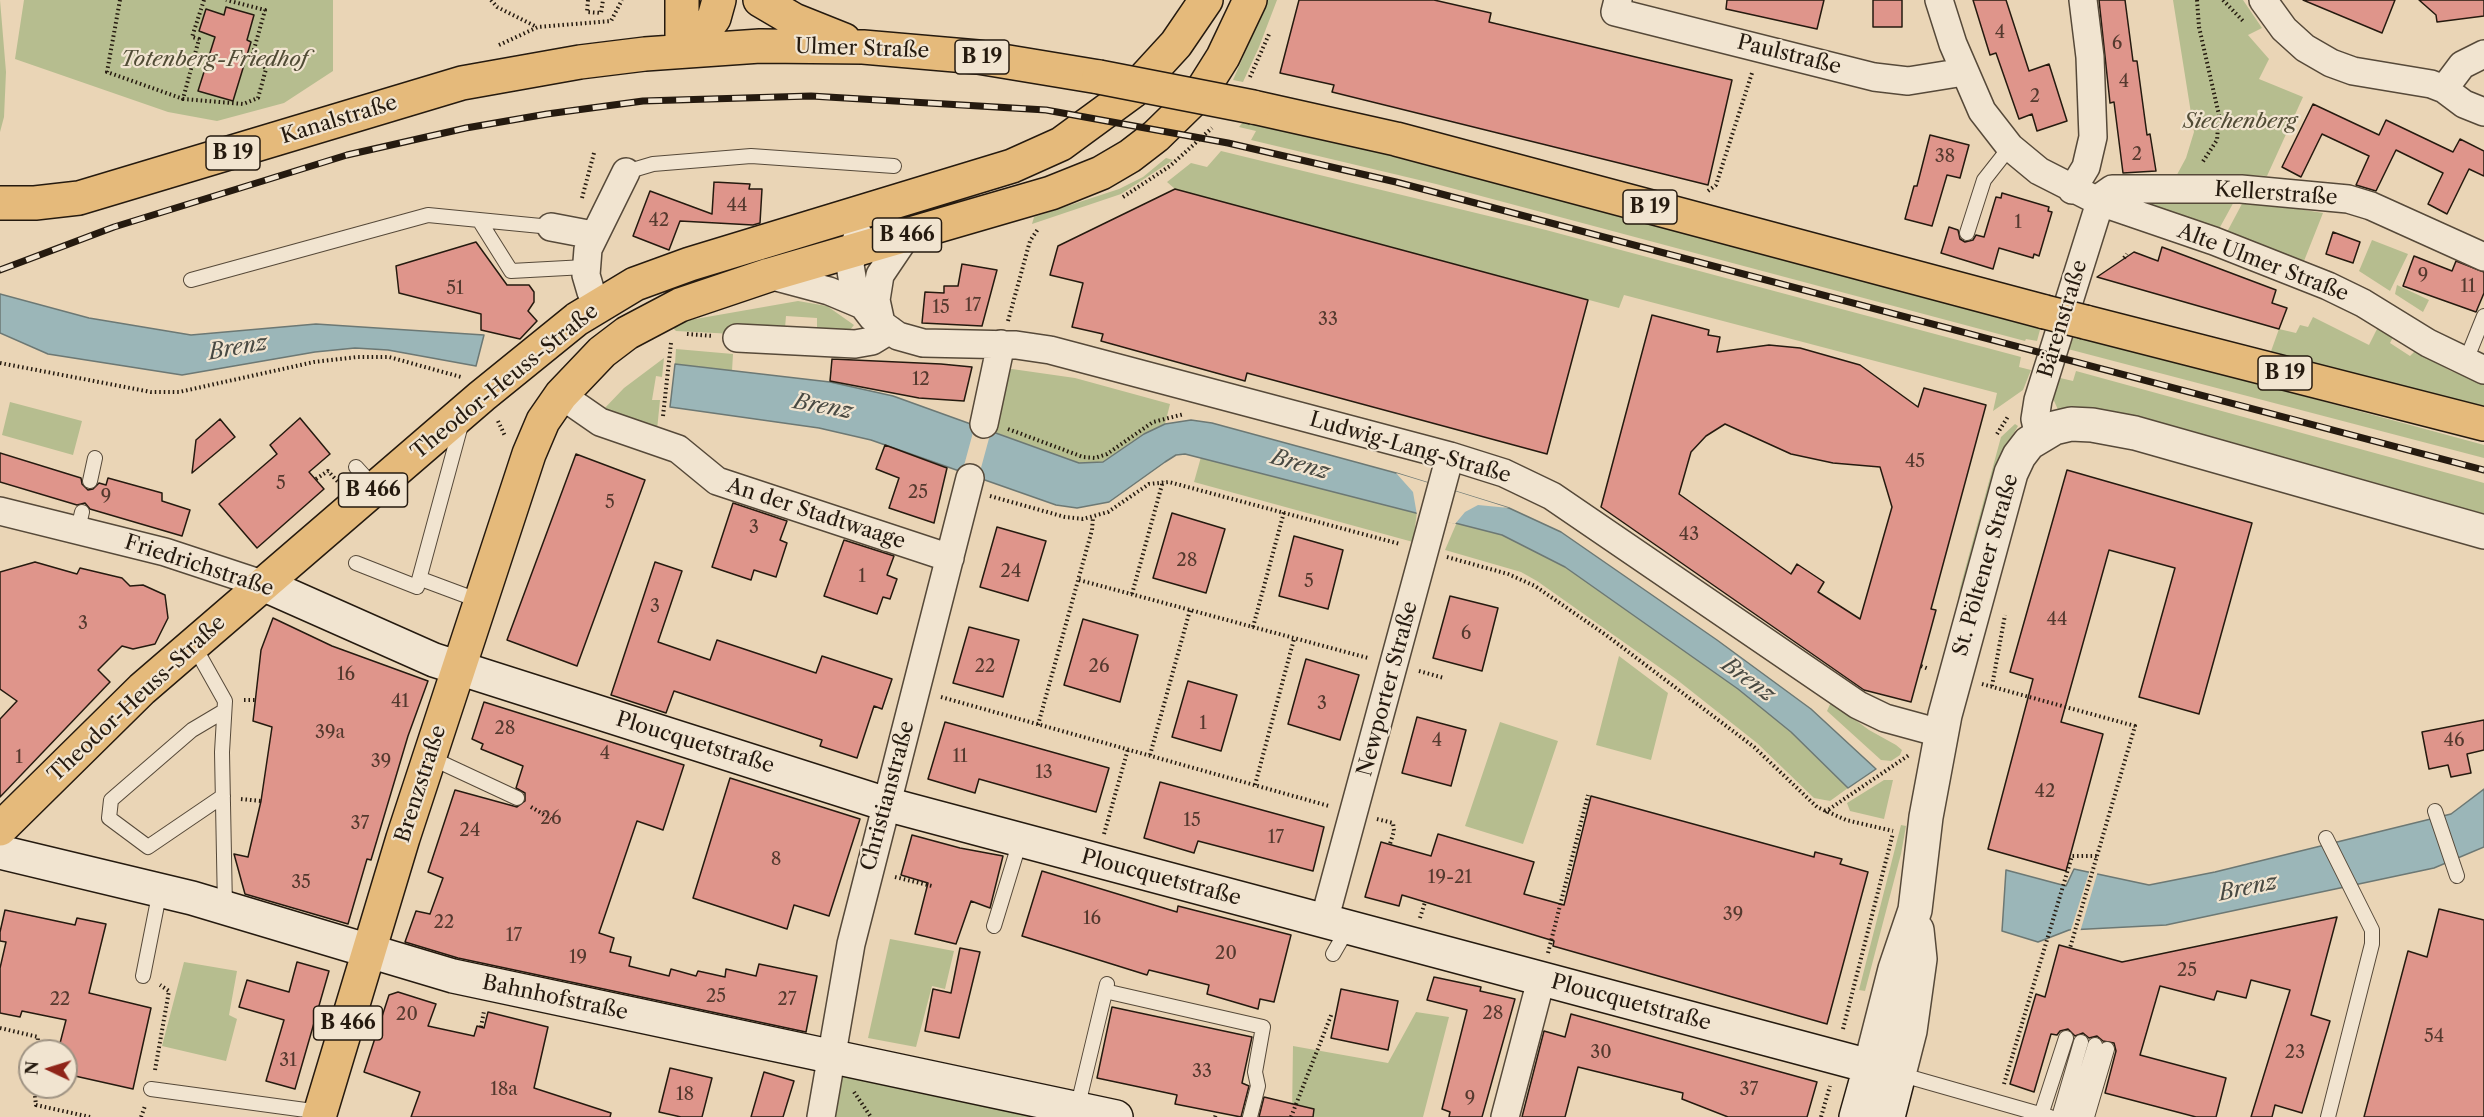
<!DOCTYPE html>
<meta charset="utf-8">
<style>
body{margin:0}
#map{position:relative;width:2484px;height:1117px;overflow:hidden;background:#ead5b6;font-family:"Libre Caslon Text",serif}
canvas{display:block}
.north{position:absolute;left:18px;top:1039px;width:60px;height:60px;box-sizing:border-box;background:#f1e4d0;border:2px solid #9f9383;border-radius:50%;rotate:274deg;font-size:16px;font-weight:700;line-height:24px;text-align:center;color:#251a0f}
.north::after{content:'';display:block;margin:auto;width:21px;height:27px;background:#8f2418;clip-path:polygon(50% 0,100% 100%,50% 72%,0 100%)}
</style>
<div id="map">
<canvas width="2484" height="1117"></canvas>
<div class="north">N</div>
</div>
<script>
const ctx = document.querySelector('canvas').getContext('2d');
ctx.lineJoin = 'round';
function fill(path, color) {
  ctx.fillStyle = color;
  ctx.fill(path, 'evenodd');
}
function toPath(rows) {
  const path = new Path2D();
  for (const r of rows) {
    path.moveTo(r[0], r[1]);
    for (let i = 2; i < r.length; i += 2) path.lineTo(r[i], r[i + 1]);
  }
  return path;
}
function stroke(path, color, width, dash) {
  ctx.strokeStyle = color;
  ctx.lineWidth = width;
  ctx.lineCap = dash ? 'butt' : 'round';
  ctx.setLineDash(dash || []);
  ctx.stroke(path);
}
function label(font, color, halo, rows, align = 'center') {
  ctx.font = font + ' "Libre Caslon Text",serif';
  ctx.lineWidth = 4.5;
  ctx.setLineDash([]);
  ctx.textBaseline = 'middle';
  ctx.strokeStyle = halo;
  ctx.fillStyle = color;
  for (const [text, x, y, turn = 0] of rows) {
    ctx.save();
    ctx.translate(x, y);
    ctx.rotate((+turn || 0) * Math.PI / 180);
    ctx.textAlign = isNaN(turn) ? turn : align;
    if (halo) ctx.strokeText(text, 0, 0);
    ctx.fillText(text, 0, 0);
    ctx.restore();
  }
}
const green = toPath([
 [0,0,6,72,4,117,0,132],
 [24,0,333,0,333,71,284,103,217,121,168,112,15,59],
 [1268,0,1277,0,1259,47,1243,82,1233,80],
 [2173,0,2243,0,2262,28,2248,35,2269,59,2259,79,2303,97,2267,176,2248,175,2247,183,2173,182,2186,158,2194,132],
 [1244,121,1361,148,2041,326,2037,341,2026,339,2025,341,1436,184,1251,140,1256,131,1239,127],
 [1221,151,1546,230,2021,357,2019,367,2031,370,2023,390,1993,411,1997,393,1624,295,1619,308,1175,189,1167,182,1191,163,1207,167],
 [1166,158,1173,160,1121,194,1032,224,1034,217,1119,189,1143,177],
 [2154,198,2236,198,2219,229,2151,207,2149,203],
 [2244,200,2323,213,2304,261,2227,232],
 [2372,240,2408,254,2390,291,2359,271],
 [2397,285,2429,300,2423,312,2395,294],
 [798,301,827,306,854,325,850,330,817,329,817,318,786,316,785,328,734,334,676,331,672,327,684,321],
 [2313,317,2369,345,2378,327,2393,337,2390,343,2410,356,2415,351,2451,371,2484,384,2484,406,2270,354,2279,329,2296,333,2300,325,2308,327],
 [2066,336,2080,339,2082,336,2484,445,2484,458,2064,348],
 [676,349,733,354,732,371,675,364],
 [664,358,662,377,656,376,652,400,660,400,657,430,601,412,624,388],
 [1005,368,1075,378,1170,404,1165,424,1144,434,1103,462,1079,463,991,431],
 [2076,371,2484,483,2484,524,2059,412,2051,394,2056,377,2073,381],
 [10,402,82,421,73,455,2,435],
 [2015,424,2018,426,2002,453,1964,603,1958,600,1960,588,2001,437],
 [1201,457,1417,512,1413,542,1194,482],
 [1457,522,1502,535,1565,567,1738,689,1791,732,1848,788,1830,801,1814,798,1757,743,1676,679,1537,581,1521,572,1445,550],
 [1619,656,1668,693,1651,760,1596,745],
 [1831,702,1869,730,1896,745,1902,750,1900,755,1891,761,1881,760,1827,711],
 [1500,722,1558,741,1523,844,1465,826],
 [1884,780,1893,780,1884,819,1850,811,1847,803],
 [1901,825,1906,826,1901,854,1865,991,1859,990],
 [890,939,954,951,945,989,932,986,916,1047,868,1038],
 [184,962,237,971,229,1015,237,1019,226,1061,162,1046],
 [1416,1012,1449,1017,1423,1117,1292,1117,1293,1046,1388,1063],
 [840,1069,1065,1117,828,1117]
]);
const water = toPath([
 [0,294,89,318,191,335,316,324,484,335,476,366,388,350,355,348,315,352,182,375,48,354,0,333,0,294],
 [675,364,830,382,893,396,1079,463,1103,462,1144,434,1165,424,1191,420,1212,423,1396,473,1509,508,1561,532,1717,640,1811,709,1876,769,1848,788,1791,732,1738,689,1565,567,1502,535,1185,454,1176,455,1165,462,1109,502,1077,508,1056,505,871,440,819,428,670,407,675,364],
 [2484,789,2484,847,2434,868,2166,925,2069,930,2038,942,2002,931,2006,870,2066,886,2074,869,2149,885,2215,872,2451,814,2484,789]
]);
const pier = toPath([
 [975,425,991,431,978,479,962,473],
 [1396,473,1442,487,1509,508,1478,505,1465,512,1455,524,1417,515,1413,492],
 [2090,869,2098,871,2080,932,2070,933]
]);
const building = toPath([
 [1299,0,1434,0,1491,13,1489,22,1732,80,1708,185,1332,92,1334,85,1280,73,1299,0],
 [1727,0,1824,0,1817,29,1726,9,1727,0],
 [1873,0,1902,0,1902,27,1873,27,1873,0],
 [1973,0,2006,0,2029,71,2049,64,2067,121,2037,131,2032,114,2019,119,1996,53,1990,55,1973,0],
 [2099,0,2125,0,2133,61,2137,61,2147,135,2150,134,2156,171,2123,173,2114,102,2110,103,2099,0],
 [2303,0,2395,0,2382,33,2303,0],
 [2419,0,2484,0,2484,16,2437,22,2436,15,2419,0],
 [226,7,254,15,247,40,251,42,233,101,198,91,215,37,199,31,206,9,224,15,226,7],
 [2313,104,2379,135,2386,120,2453,152,2460,139,2484,151,2484,176,2469,169,2447,214,2428,204,2443,173,2396,150,2376,191,2356,185,2369,156,2322,134,2301,177,2282,167,2313,104],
 [1930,135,1969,145,1960,178,1947,175,1932,226,1905,219,1914,186,1917,186,1930,135],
 [714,182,750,184,749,189,762,189,760,223,753,225,680,221,669,250,633,236,650,191,712,214,714,182],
 [1175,189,1588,300,1547,454,1247,373,1245,381,1101,341,1103,334,1072,327,1083,283,1050,275,1058,246,1175,189],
 [2002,193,2049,207,2048,211,2052,212,2039,256,2034,254,2033,258,1999,248,1993,269,1941,253,1949,227,1958,230,1960,239,1965,242,1973,240,1976,235,1984,237,1996,197,2001,198,2002,193],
 [2333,232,2360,242,2353,263,2326,254,2333,232],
 [476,242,507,285,529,285,534,292,534,302,528,311,537,321,520,339,481,330,481,314,399,293,396,266,476,242],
 [2162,247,2276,290,2272,303,2287,308,2279,329,2097,277,2134,252,2158,261,2162,247],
 [2414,256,2452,271,2456,261,2484,272,2484,293,2476,312,2403,286,2414,256],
 [962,264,997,270,982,326,922,323,925,292,944,293,944,286,958,286,962,264],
 [1652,315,1709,330,1708,335,1720,337,1717,352,1769,345,1800,348,1860,365,1918,407,1924,388,1986,405,1931,609,1936,610,1911,702,1864,690,1601,507,1652,315],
 [1725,424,1791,454,1833,463,1880,467,1892,507,1860,619,1818,592,1824,582,1797,564,1791,574,1679,494,1691,452,1706,436,1725,424],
 [832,359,941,364,972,367,964,401,919,398,830,381,832,359],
 [300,418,330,454,309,472,324,489,257,548,219,504,277,454,270,445,300,418],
 [220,419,235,437,192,473,196,440,220,419],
 [885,445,947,468,934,523,889,508,899,478,876,469,885,445],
 [0,453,81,478,82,484,88,490,93,489,99,483,106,485,108,478,162,493,162,501,190,510,182,536,90,509,85,503,77,505,0,482,0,453],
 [576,454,645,480,577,666,507,640,576,454],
 [2067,470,2252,523,2199,714,2139,697,2175,568,2109,550,2061,722,2103,734,2066,871,1988,849,2033,679,2010,672,2067,470],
 [733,503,787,521,780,540,787,543,776,577,754,570,751,580,712,567,733,503],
 [1172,513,1225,529,1206,593,1153,578,1172,513],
 [997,527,1046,541,1028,601,980,587,997,527],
 [1294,536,1343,550,1328,609,1279,596,1294,536],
 [844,540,894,556,887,575,897,579,890,599,883,597,877,614,824,596,844,540],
 [35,562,77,574,80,568,122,578,130,586,143,585,165,595,168,618,155,644,133,649,122,646,98,670,110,682,0,797,0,719,17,701,0,689,0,572,35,562],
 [655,562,682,571,658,642,710,660,717,640,816,673,822,656,892,679,882,709,874,706,857,758,820,746,822,740,674,691,666,713,611,695,655,562],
 [1450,596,1498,608,1482,671,1433,658,1450,596],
 [273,618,332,646,428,681,408,736,371,860,367,859,348,924,245,894,234,854,248,857,261,801,272,727,253,721,261,650,273,618],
 [1083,619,1138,635,1120,702,1064,685,1083,619],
 [969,627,1019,640,1003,697,953,683,969,627],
 [1306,659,1359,675,1340,740,1288,724,1306,659],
 [1188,681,1237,695,1221,751,1172,737,1188,681],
 [484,702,684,765,663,830,637,821,599,933,614,938,610,952,631,957,629,966,669,976,671,969,696,976,698,971,725,977,726,969,756,976,759,964,817,976,806,1032,458,958,405,942,416,911,430,914,443,878,428,872,455,790,517,807,525,801,525,793,516,788,523,766,481,749,483,744,472,739,484,702],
 [1417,717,1466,730,1451,786,1402,773,1417,717],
 [2484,720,2484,750,2467,754,2471,773,2451,777,2448,765,2429,769,2422,732,2484,720],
 [945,722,1109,768,1096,812,979,779,975,793,928,779,945,722],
 [730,778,860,819,829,916,794,905,787,929,693,898,730,778],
 [1160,782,1324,827,1313,871,1198,841,1194,853,1144,838,1160,782],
 [1591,796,1814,857,1815,852,1842,859,1840,864,1868,872,1827,1024,1553,946,1554,941,1402,895,1399,906,1365,897,1381,842,1431,856,1438,834,1534,862,1524,894,1564,905,1591,796],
 [912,835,960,848,1003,856,990,908,971,901,956,944,915,934,928,883,901,875,912,835],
 [1042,871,1177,912,1178,906,1291,935,1274,1002,1260,999,1258,1009,1207,994,1209,985,1149,970,1147,975,1022,936,1042,871],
 [2439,909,2484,920,2484,1117,2364,1117,2408,951,2427,957,2439,909],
 [5,910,75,925,77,918,106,924,89,993,151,1008,133,1089,66,1074,66,1051,58,1051,66,1020,22,1011,20,1017,0,1013,0,968,6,942,0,941,0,932,5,910],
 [2337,917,2311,1015,2330,1021,2302,1113,2275,1105,2272,1117,2251,1117,2290,990,2251,980,2246,998,2217,991,2214,1000,2160,986,2140,1055,2226,1078,2216,1117,2196,1117,2105,1093,2116,1051,2114,1043,2103,1041,2097,1036,2089,1038,2083,1033,2075,1036,2068,1029,2060,1031,2057,1035,2051,1034,2034,1092,2010,1084,2036,994,2045,997,2059,945,2122,962,2337,917],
 [960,948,980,952,959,1038,925,1031,933,989,951,993,960,948],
 [297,962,329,971,295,1089,266,1081,284,1020,239,1007,247,980,289,992,297,962],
 [1434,977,1481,987,1480,991,1515,999,1482,1117,1449,1117,1450,1112,1442,1109,1467,1010,1427,1000,1434,977],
 [1341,989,1398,1001,1388,1050,1331,1038,1341,989],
 [398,992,436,1004,428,1026,474,1036,477,1026,484,1028,488,1012,548,1027,534,1088,611,1113,610,1117,411,1117,420,1092,364,1072,389,995,398,992],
 [1112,1007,1252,1037,1242,1083,1249,1086,1241,1117,1175,1104,1177,1095,1097,1078,1112,1007],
 [1571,1014,1817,1082,1807,1117,1728,1117,1682,1099,1683,1093,1578,1067,1565,1117,1522,1117,1544,1031,1565,1037,1571,1014],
 [670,1068,712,1078,702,1117,681,1117,659,1112,670,1068],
 [764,1072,794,1081,783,1117,751,1117,764,1072],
 [1264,1097,1314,1109,1313,1117,1259,1117,1264,1097]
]);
const path = toPath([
 [120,0,107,72,183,99],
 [204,0,192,37,199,39,183,99,243,104,258,98,266,69,253,53,265,10,226,0],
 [491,0,497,7,537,27],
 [588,0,587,12,601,13,603,0],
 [2197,0,2199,27,2219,115,2217,140,2202,163],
 [2223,0,2244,22],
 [499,45,538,27,611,21,622,0],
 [1250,77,1270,32],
 [1708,191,1716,185,1752,73],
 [1123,197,1170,166,1212,128],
 [582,198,594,153],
 [2124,258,2127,254],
 [1008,321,1030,241,1038,229],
 [687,334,713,336],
 [0,363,151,392,179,392,314,362,357,357,389,357,461,377],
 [663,416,671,343],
 [498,421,505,436],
 [1008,429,1083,457,1095,458,1107,454,1153,422,1184,414],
 [1997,434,2009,415],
 [316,479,328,471,339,483],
 [990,496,1065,517,1083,519,1108,512,1149,484,1169,482,1400,544],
 [1447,557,1508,574,1535,586,1606,635,1754,747,1817,807,1846,820,1893,831],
 [1079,580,1368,658],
 [1132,594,1163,481],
 [1253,627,1284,512],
 [1921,666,1929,669],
 [1419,671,1444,678],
 [1982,684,2135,726,2070,948],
 [1992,686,2005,615],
 [941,697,1329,806],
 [244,700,255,700],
 [1038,725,1092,530,1093,517],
 [1150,755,1190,610],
 [1255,785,1294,639],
 [241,799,261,801],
 [531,807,551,819],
 [1825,812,1909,755],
 [1377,819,1393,823,1394,831,1390,844],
 [1104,834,1128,749],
 [895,877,932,886],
 [1420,918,1425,902],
 [1548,953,1588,795],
 [481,1027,484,1011],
 [0,1028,38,1037,37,1051],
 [1843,1029,1893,833],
 [155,1070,169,991,160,985],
 [2004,1084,2072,856,2098,856],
 [34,1087,36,1105,90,1117],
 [854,1092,871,1117],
 [141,1117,145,1106],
 [1215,1117,1216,1114],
 [1291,1117,1332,1013],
 [1821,1117,1830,1086]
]);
const service = toPath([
 [626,172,653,164,751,156,894,166],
 [479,220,511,271,585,267],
 [1967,233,1984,180,2010,147],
 [191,280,428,215,551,227],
 [2465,363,2484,316],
 [356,467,375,488],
 [90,481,95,458],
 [78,529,82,512],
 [356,563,417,587,461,425],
 [421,579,480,601],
 [193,644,225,701,222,752,225,908],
 [429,757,517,798],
 [223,796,148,847,109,818,111,800,192,730,224,711],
 [2435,811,2457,876],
 [2326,838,2372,930,2372,944,2328,1117],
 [994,926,1020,841],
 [1333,954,1348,928],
 [143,976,160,890],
 [1109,992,1263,1027,1255,1072,1258,1086,1250,1117],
 [1899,1074,2050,1117],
 [151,1089,320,1112],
 [1077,1109,1107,984],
 [2041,1115,2066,1038],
 [2059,1117,2081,1042],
 [2073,1117,2095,1045],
 [2087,1117,2107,1049]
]);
const minor = toPath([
 [1618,0,1615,12,1874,77,1908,81,1964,72],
 [1939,0,1953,44,1982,111,2010,147,2039,171,2100,202,2214,241,2328,286,2363,303,2428,343,2484,370],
 [2263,0,2284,29,2305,48,2331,63,2353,71,2431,84,2444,89,2462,65,2484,54],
 [2444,89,2464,104,2484,112],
 [2072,190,2086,167,2093,137,2090,57,2083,0],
 [551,227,593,235],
 [858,234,850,265,855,295,872,317,898,336,923,343,1016,345,1050,350,1450,456,1504,473,1552,496,1858,705,1885,718,1940,733],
 [769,275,829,291,860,304],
 [600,304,591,292,586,275,588,249,626,172],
 [881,323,876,300,880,275,907,235],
 [737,338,855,344,872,341,890,330],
 [561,395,600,422,678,449,717,481,950,558],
 [984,424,1001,344],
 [2039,436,2035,419,2038,400,2102,196,2112,189,2241,189,2348,199,2371,206,2484,257],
 [0,511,165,552,265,585],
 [1324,921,1450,456],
 [821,1117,851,944,970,478],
 [1505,1117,1541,980]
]);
const tertiary = toPath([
 [1870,1067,1895,969,1915,910,1926,817,1945,715,2011,473,2019,456,2029,443,2054,428,2071,424,2092,425,2135,433,2484,532],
 [1899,1074,1910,1031,1920,959,1917,930]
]);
const secondary = toPath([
 [265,585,434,660,886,804,1899,1074,1888,1117],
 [0,852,192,898,453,976,1116,1117],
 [1856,1117,1870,1067]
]);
const primary = toPath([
 [760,0,794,20,844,40],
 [682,50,708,26,714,18,719,0],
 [682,50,682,0],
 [1253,107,1396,139,2045,312],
 [0,203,35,203,79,198,462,83,580,62,645,54,760,46,863,47,978,57,1099,77],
 [2085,322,2484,424],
 [0,829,142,689,482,396,577,319,635,284,690,264,1012,166,1061,144,1132,92,1176,44,1206,0],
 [319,1117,403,838,529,454,543,421,561,395,602,352,627,333,680,305,769,275,1051,193,1101,173,1130,156,1156,136,1201,92,1223,57,1250,0]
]);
const rail = toPath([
 [0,270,114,227,347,155,466,128,547,114,643,101,811,96,1046,110,1228,143,1396,182,2484,470]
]);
const primaryBridge = toPath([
 [1099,77,1253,107],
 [2045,312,2085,322]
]);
const numberNames = [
 ["4",2000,33],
 ["6",2117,44],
 ["4",2124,82],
 ["2",2035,97],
 ["2",2137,155],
 ["38",1945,157],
 ["44",737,206],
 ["42",659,221],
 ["1",2018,223],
 ["9",2423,276],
 ["11",2468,287],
 ["51",455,289],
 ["17",973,306],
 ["15",941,308],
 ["33",1328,320],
 ["12",921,380],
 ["45",1915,462],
 ["5",281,484],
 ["25",918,493],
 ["9",106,497],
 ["5",610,503],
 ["3",754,528],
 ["43",1689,535],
 ["28",1187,561],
 ["24",1011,572],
 ["1",862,577],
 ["5",1309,582],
 ["3",655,607],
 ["44",2057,620],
 ["3",83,624],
 ["6",1466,634],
 ["22",985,667],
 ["26",1099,667],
 ["16",346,675],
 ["41",400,702],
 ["3",1322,704],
 ["1",1203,724],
 ["28",505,729],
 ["39a",330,733],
 ["4",1437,741],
 ["46",2454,741],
 ["4",605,754],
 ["11",960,757],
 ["1",19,758],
 ["39",381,762],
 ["13",1044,773],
 ["42",2045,792],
 ["26",551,819],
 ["15",1192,821],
 ["37",360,824],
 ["24",470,831],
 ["17",1276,838],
 ["8",776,860],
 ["19-21",1450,878],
 ["35",301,883],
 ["39",1733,915],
 ["16",1092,919],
 ["22",444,923],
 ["17",514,936],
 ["20",1226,954],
 ["19",578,958],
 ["25",2187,971],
 ["25",716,997],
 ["22",60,1000],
 ["27",787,1000],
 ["28",1493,1014],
 ["20",407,1015],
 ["54",2434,1037],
 ["30",1601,1053],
 ["23",2295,1053],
 ["31",288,1061],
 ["33",1202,1072],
 ["18a",504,1090],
 ["37",1749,1090],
 ["18",685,1095],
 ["9",1470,1099]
];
const shields = [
 [982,57,54],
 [233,153,54],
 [1650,207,54],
 [907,235,69],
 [2285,373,54],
 [373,490,69],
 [348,1023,69]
];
const shieldNames = [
 ["B 19",982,57],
 ["B 19",233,153],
 ["B 19",1650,207],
 ["B 466",907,235],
 ["B 19",2285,373],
 ["B 466",373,490],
 ["B 466",348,1023]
];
const streetNames = [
 ["Ulmer Straße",862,49,2],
 ["Paulstraße",1789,55,14],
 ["Kanalstraße",339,120,-17],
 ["Kellerstraße",2276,194,4],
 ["Alte Ulmer Straße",2263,263,21],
 ["Bärenstraße",2063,319,-73],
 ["Theodor-Heuss-Straße",505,382,-39],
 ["Ludwig-Lang-Straße",1410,448,16],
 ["An der Stadtwaage",816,514,18],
 ["St. Pöltener Straße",1986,565,-74],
 ["Friedrichstraße",199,566,18],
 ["Newporter Straße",1388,689,-75],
 ["Theodor-Heuss-Straße",137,699,-43],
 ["Ploucquetstraße",695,743,17],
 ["Brenzstraße",421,784,-72],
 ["Christianstraße",888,796,-75],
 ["Ploucquetstraße",1161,878,15],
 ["Bahnhofstraße",555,998,12],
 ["Ploucquetstraße",1631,1003,15]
];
const parkNames = [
 ["Totenberg-Friedhof",214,60],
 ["Siechenberg",2240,122]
];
const waterNames = [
 ["Brenz",238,348,-10],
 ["Brenz",823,407,10],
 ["Brenz",1300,465,16],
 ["Brenz",1748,680,36],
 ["Brenz",2248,888,-12]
];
fill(green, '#b6bd8f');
fill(water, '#9bb6b8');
stroke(water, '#6c7874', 1.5);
fill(pier, '#ead5b6');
fill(building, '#df958b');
stroke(building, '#251a0f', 1.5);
stroke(service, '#564939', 16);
stroke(minor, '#564939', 30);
stroke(tertiary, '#564939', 36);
stroke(secondary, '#251a0f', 36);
stroke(primary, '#251a0f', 36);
stroke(path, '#251a0f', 4, [1.5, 3]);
stroke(service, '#f1e4d0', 14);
stroke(minor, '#f1e4d0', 27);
stroke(tertiary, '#f1e4d0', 33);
stroke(secondary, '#f1e4d0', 33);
stroke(primary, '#e5ba7b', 33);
stroke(rail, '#251a0f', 7);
stroke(rail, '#f1e4d0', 4.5, [14]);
stroke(primaryBridge, '#251a0f', 36, []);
stroke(primaryBridge, '#e5ba7b', 33);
label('18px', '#54392e', null, numberNames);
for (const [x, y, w] of shields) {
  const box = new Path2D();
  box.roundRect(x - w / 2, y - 17, w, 34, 4.5);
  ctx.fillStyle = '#f1e4d0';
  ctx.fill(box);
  stroke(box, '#251a0f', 1.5);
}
label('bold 20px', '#251a0f', null, shieldNames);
label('21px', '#251a0f', '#f1e4d0', streetNames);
label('italic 21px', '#504b35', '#f1e4d0', parkNames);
label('italic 22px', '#484942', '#f1e4d0', waterNames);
</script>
